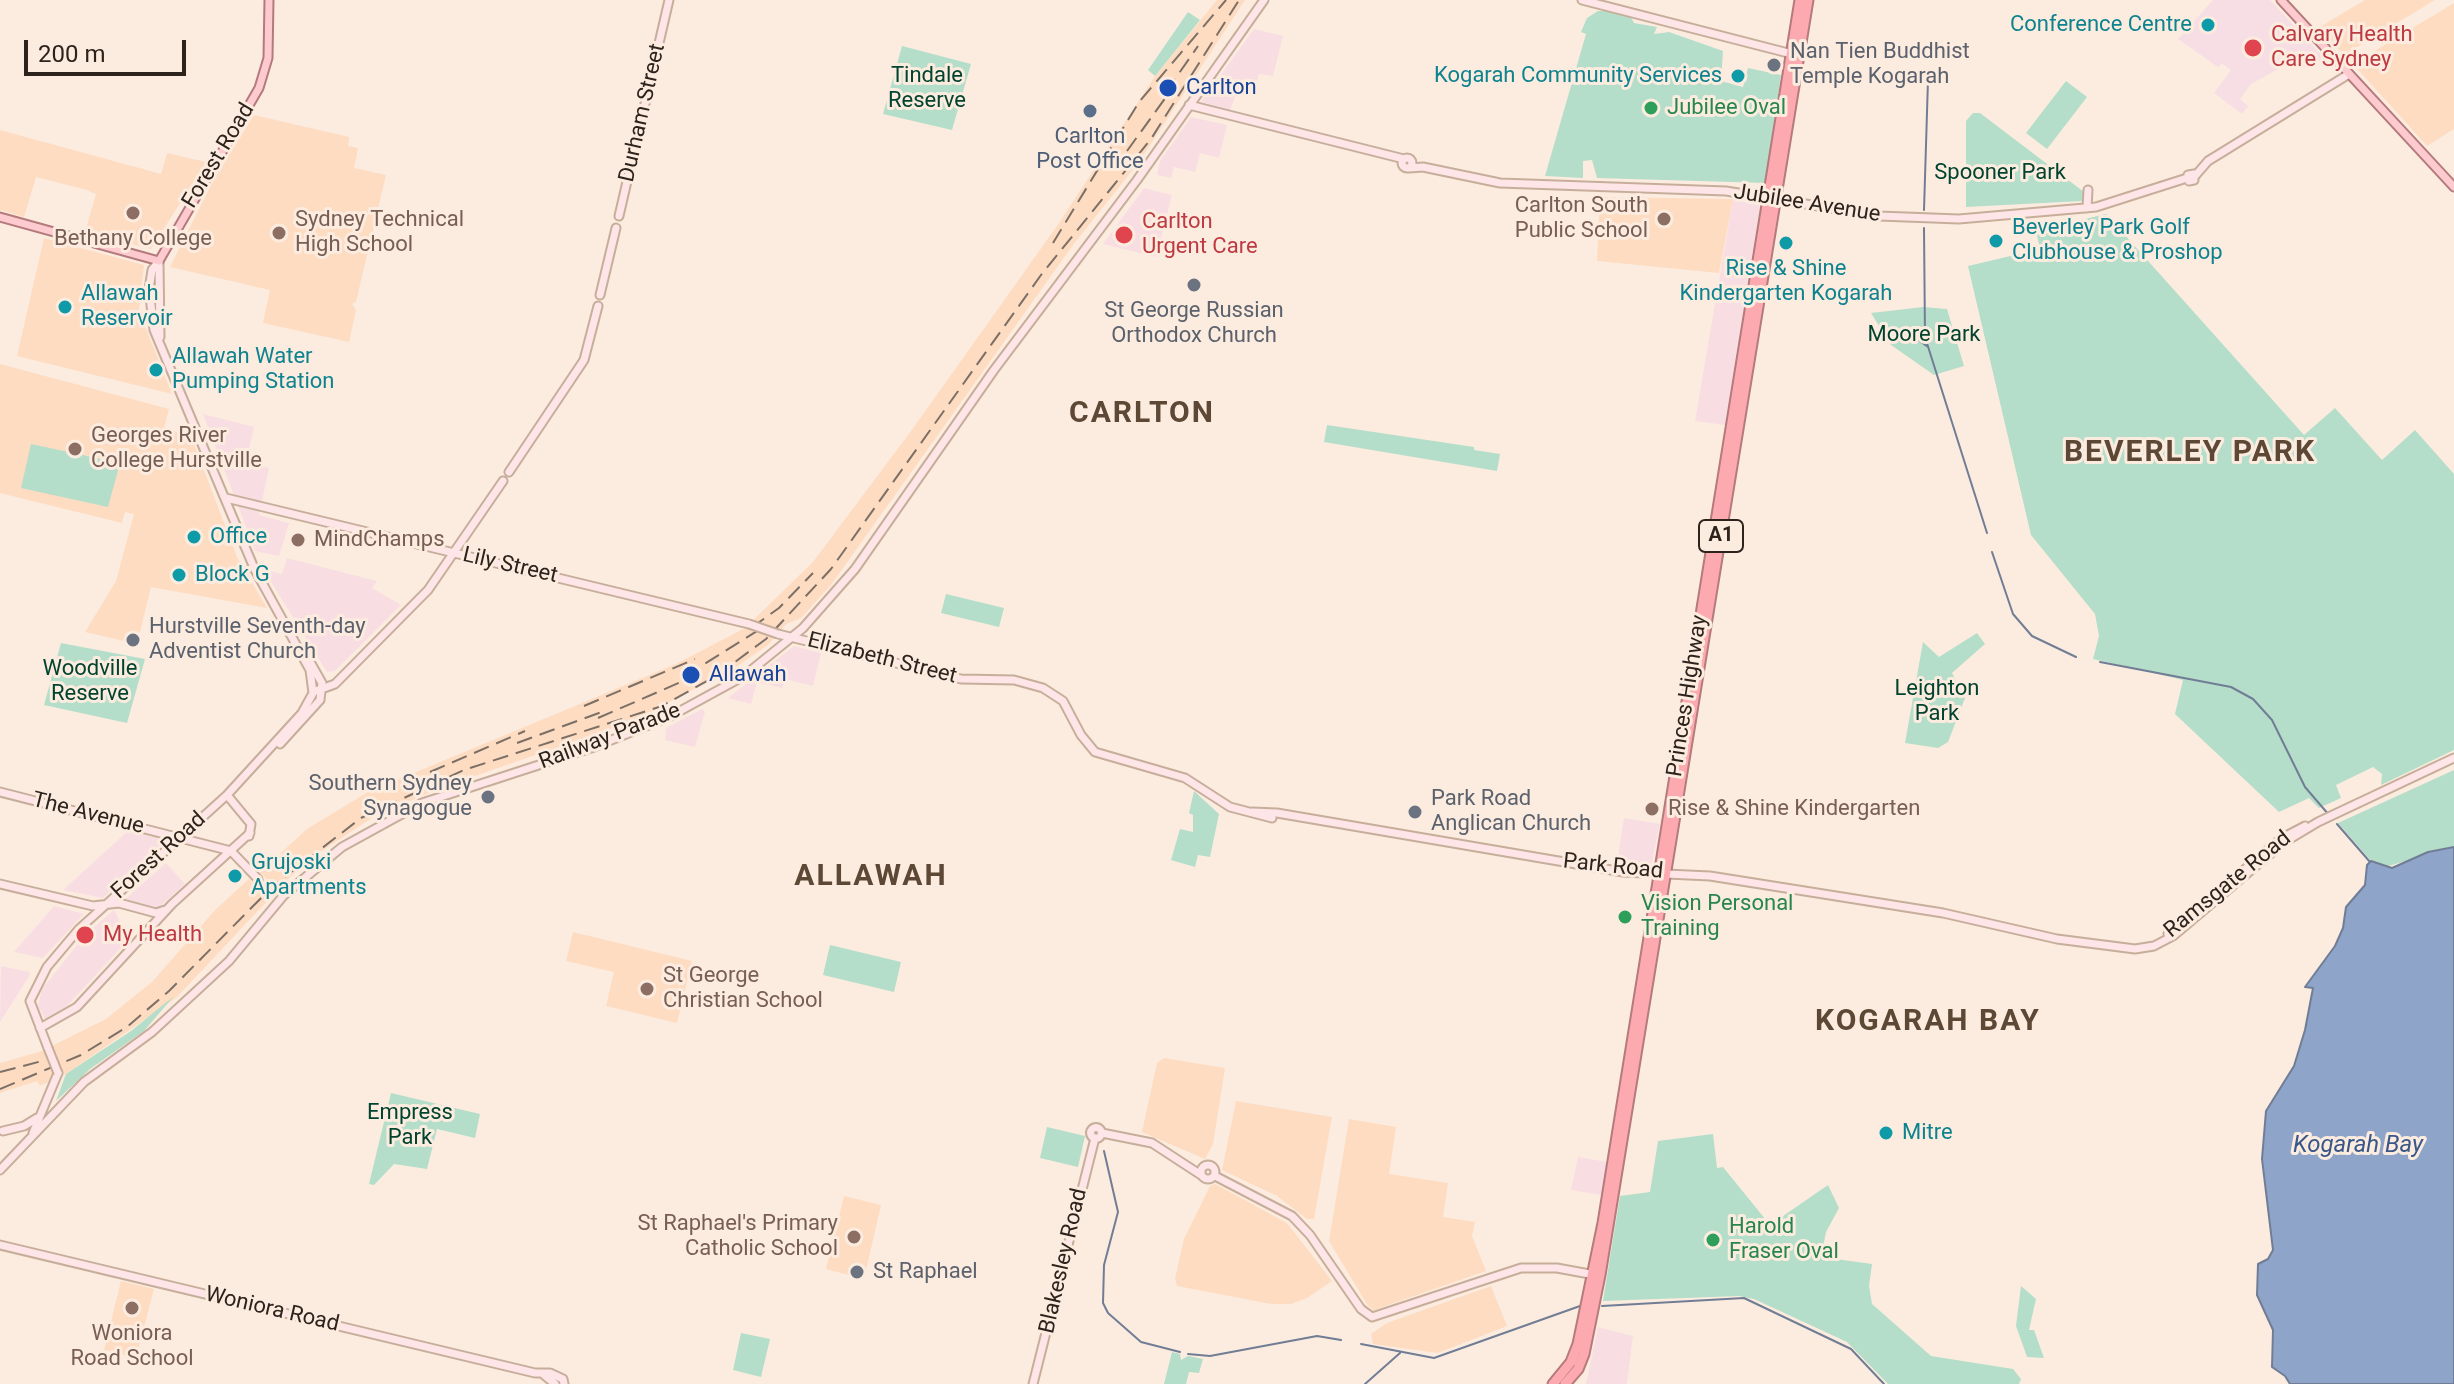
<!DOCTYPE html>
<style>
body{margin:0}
#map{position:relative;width:2454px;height:1384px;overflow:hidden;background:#fcecdf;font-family:Roboto,sans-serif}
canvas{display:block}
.scale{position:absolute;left:24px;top:40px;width:162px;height:36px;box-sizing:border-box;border:4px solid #2d231c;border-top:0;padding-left:10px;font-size:24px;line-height:28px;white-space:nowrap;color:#2d231c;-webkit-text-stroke:6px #fcecdf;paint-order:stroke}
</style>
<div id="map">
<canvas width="2454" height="1384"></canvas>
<div class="scale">200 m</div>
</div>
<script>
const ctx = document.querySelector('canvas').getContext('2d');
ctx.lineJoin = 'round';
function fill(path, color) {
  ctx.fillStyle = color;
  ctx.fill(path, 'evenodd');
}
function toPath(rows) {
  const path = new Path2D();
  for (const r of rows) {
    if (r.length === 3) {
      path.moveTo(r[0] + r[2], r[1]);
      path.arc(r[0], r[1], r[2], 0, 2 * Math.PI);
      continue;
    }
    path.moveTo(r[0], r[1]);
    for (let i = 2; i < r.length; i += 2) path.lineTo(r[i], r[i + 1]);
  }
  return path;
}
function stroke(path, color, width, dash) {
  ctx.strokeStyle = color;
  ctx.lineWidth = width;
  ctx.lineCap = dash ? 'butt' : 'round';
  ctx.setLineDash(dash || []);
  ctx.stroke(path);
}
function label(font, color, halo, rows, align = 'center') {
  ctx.font = font + ' Roboto,sans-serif';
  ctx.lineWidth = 6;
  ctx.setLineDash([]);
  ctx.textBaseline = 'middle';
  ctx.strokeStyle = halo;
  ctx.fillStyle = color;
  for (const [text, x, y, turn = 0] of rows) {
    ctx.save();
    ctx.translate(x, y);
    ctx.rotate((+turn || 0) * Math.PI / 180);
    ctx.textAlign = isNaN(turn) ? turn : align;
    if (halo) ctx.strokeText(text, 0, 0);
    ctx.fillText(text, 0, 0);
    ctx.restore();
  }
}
const commercial = toPath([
 [1254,29,1283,36,1273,76,1259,74,1254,92,1238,89,1230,110,1201,102],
 [1191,117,1227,125,1219,158,1200,153,1195,172,1174,167,1171,178,1157,175,1160,161],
 [1144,188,1172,195,1156,257,1103,244],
 [1733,199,1760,206,1725,425,1695,421],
 [203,414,254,427,246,462,269,468,259,515,289,523,279,556,255,551],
 [287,558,377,581,372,588,401,605,335,671,327,672,263,569,282,574],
 [794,646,821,653,813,686,785,679,782,688,757,682,751,704,728,698],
 [702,709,705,712,695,747,665,740,666,728],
 [1624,818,1660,824,1651,866,1617,864],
 [128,831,166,840,103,898,63,890],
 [166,863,185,884,157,909,123,901],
 [54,906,84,914,43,958,14,952],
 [114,910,129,939,67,1006,45,1019,38,1006,42,989,85,935],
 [1,966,29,972,30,975,0,1022],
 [1578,1157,1607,1162,1602,1195,1571,1190],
 [1598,1327,1633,1336,1627,1384,1586,1384]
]);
const built = toPath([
 [1217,0,1245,0,1139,162,1073,245,831,585,801,618,786,624,768,645,736,667,634,721,443,787,375,816,308,860,277,890,260,872,307,829,368,792,676,664,745,628,813,562,911,431,1057,226,1155,76],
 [2365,0,2435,0,2344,55,2318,28],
 [2454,3,2454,129,2427,146,2353,64],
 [254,115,349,137,348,146,358,148,354,168,386,175,356,302,352,304,356,310,349,342,263,323,270,290,170,267,213,181],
 [0,130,161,174,167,153,206,162,151,249,85,232,96,194,87,190,36,177,24,217,0,210],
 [1600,197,1733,199,1719,273,1597,261],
 [44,238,144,265,139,311,172,394,17,356],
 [0,364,169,409,164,428,191,436,237,557,267,608,151,587,137,644,85,632,116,581,134,514,125,512,122,523,0,493],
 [249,879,270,898,176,998,66,1074,40,1086,37,1081,0,1093,0,1063,42,1051,106,1019,152,982,216,909],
 [573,932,692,961,677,1023,606,1006,614,972,566,961],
 [1164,1058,1225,1068,1213,1144,1205,1159,1142,1132,1157,1063],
 [1236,1101,1332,1117,1314,1219,1307,1219,1277,1196,1222,1170],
 [1349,1119,1396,1127,1389,1174,1448,1183,1443,1217,1475,1222,1472,1236,1486,1271,1374,1310,1368,1306,1329,1241],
 [1215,1184,1287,1223,1332,1281,1307,1298,1291,1304,1271,1304,1177,1286,1175,1279,1184,1239,1210,1186],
 [844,1196,881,1205,864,1279,826,1269],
 [121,1281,154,1289,136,1358,104,1350],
 [1491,1286,1507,1326,1438,1353,1373,1344,1371,1334,1387,1323]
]);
const medical = toPath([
 [2213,0,2270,0,2324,58,2308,68,2286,65,2251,84,2240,99,2248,106,2242,114,2214,93,2231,70,2222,64,2218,67,2178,39]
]);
const green = toPath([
 [1615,11,1631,17,1634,23,1657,27,1654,34,1669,32,1723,51,1721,81,1743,87,1748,68,1781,75,1765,183,1597,178,1592,160,1583,161,1583,178,1545,176,1586,34,1581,32,1587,18,1598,11],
 [1188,12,1200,20,1155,76,1148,70],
 [902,46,971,64,952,130,883,114],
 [2066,81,2087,97,2047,149,2026,133],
 [1973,113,1980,113,2084,192,2082,201,1966,207,1966,121],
 [2106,214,2304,435,2335,408,2382,460,2415,430,2454,474,2454,750,2381,785,2382,774,2373,767,2336,785,2341,798,2319,808,2309,798,2279,812,2175,714,2183,680,2093,659,2099,636,2095,614,2031,535,1968,266,2040,249,2036,231],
 [1923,307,1947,309,1964,366,1934,375,1891,345,1871,313],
 [1327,425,1474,447,1474,450,1500,454,1497,471,1324,442],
 [31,444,120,463,108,507,21,488],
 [946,594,1004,608,999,627,941,613],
 [1977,633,1985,644,1952,673,1965,698,1948,742,1938,748,1905,743,1923,642,1939,657],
 [61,643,145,659,127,723,44,705],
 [2454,770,2454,847,2385,867,2371,861,2338,823],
 [1194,791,1219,814,1210,857,1198,855,1195,867,1171,860,1180,829,1193,832,1193,815,1189,813],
 [830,945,901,962,894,992,823,975],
 [174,996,144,1031,90,1069,56,1101,66,1074,131,1031],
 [391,1093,480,1114,475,1138,437,1129,427,1169,394,1164,374,1185,369,1184],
 [1047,1127,1085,1136,1078,1167,1040,1158],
 [1713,1134,1717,1168,1723,1167,1770,1225,1828,1185,1839,1208,1826,1232,1821,1257,1872,1264,1869,1286,1872,1304,1931,1356,2013,1369,2021,1379,2019,1384,1888,1384,1847,1342,1754,1299,1739,1296,1603,1301,1620,1196,1650,1192,1658,1141],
 [2021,1286,2036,1299,2029,1330,2034,1330,2044,1358,2027,1357,2016,1326],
 [741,1333,770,1339,761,1377,733,1370],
 [1172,1352,1180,1354,1181,1360,1188,1356,1203,1359,1199,1373,1189,1372,1186,1384,1164,1384]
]);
const water = toPath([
 [2454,847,2454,1384,2290,1384,2285,1376,2272,1367,2273,1330,2257,1295,2258,1264,2268,1259,2273,1250,2262,1159,2266,1111,2294,1066,2305,1030,2313,988,2305,987,2335,946,2343,928,2346,907,2365,885,2367,865,2371,861,2392,868,2428,852,2454,847]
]);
const stream = toPath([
 [1924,210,1928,80],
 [1924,228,1925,337,1987,533],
 [1892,341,1917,339,1928,347],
 [1992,552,2013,614,2032,636,2076,657],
 [2100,662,2231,687,2253,699,2272,720,2305,787,2329,815],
 [2337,824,2370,862],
 [1104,1151,1118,1212,1104,1265,1103,1303,1108,1313,1141,1342,1180,1352],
 [1602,1306,1744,1298,1851,1349,1884,1384],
 [1361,1344,1434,1358,1580,1306],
 [1188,1354,1210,1356,1317,1336,1341,1340],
 [1365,1384,1400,1353]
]);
const secondaryTunnel = toPath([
 [258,879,273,893]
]);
const secondary = toPath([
 [1582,0,1792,54],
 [1189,105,1404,159],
 [1407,163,5],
 [1409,168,1423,167,1500,183,1726,191,1879,216,1959,219,2096,207,2187,178],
 [2188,175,2194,174,2194,180,2189,181,2188,175],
 [2195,176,2208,161,2349,74],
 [2087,208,2088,190],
 [619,216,669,0],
 [159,261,160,337],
 [600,295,616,228],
 [509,472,584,360,598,306],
 [226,498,749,624],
 [778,634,961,679,1014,680,1043,688,1063,701,1081,735,1095,752,1185,778,1230,807,1272,818],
 [313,692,335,684,428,590,503,481],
 [280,744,320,700,322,683,309,660],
 [0,792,231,851,258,879],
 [227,795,251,824,249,836],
 [1252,812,1277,813,1623,872,1710,876,1943,913,2057,939,2135,949,2154,946,2173,936,2283,843,2318,822,2454,758],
 [0,884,93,906,119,903,156,913,165,910],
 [2168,934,2282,838,2305,826],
 [40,1028,77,1007,172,904,250,833],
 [48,1048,30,1001,47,967,79,929,227,795,302,713,313,693,310,670,254,568,154,330,149,289,152,270,159,261],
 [1096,1133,5.5],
 [3,1131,24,1126,37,1118],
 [33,1133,58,1073],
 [1102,1133,1152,1143,1201,1175],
 [1208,1172,7],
 [0,1170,84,1082,152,1032,229,961,284,895,342,847,422,803,594,747,669,717,744,676,803,628,855,569,994,370,1137,180,1264,0],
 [1215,1176,1292,1216,1310,1235,1361,1309,1372,1317,1521,1268,1557,1268,1595,1275],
 [0,1245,535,1373,550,1373,563,1379,564,1384],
 [543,1374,555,1384],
 [1033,1384,1095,1138]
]);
const primary = toPath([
 [2281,0,2454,187],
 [0,217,159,261,259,88,268,58,269,0]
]);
const highway = toPath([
 [1553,1384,1571,1362,1578,1344,1603,1223,1800,0],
 [1565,1384,1578,1369,1584,1354,1600,1275,1808,0]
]);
const rail = toPath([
 [1166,92,1198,46],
 [1127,151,1174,86],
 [1053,243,1139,102,1226,0],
 [751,628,779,608,813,573],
 [685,676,762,628],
 [584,706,695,659],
 [598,718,697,675],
 [517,743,607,710],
 [430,772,525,731],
 [0,1072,46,1060],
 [0,1089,81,1055,127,1027,169,991,273,886,361,818,464,770,662,706,716,676,766,639,831,569,1041,275,1151,139,1239,0]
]);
const secondaryBridge = toPath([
 [749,624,778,634],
 [48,1048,58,1073]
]);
const markers = [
 [2208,25,8,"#0f9aa8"],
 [2253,48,10,"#e0444e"],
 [1774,65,8,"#6b7280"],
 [1738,76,8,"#0f9aa8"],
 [1168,88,10,"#1a4fb4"],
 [1651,108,8,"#2e9e5b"],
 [1090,111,8,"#5c6f8a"],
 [133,213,8,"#8d6e63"],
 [1664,219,8,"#8d6e63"],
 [279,233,8,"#8d6e63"],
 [1124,235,10,"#e0444e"],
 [1996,241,8,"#0f9aa8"],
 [1786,243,8,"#0f9aa8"],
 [1194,285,8,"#6b7280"],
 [65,307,8,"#0f9aa8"],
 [156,370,8,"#0f9aa8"],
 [75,449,8,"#8d6e63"],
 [194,537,8,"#0f9aa8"],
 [298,540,8,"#8d6e63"],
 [179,575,8,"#0f9aa8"],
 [133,640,8,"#6b7280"],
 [691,675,10,"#1a4fb4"],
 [488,797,8,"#6b7280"],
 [1652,809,8,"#8d6e63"],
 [1415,812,8,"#6b7280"],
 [235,876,8,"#0f9aa8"],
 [1625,917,8,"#2e9e5b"],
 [85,935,10,"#e0444e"],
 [647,989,8,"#8d6e63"],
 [1886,1133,8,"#0f9aa8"],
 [854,1237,8,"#8d6e63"],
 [1713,1240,8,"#2e9e5b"],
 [857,1272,8,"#6b7280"],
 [132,1308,8,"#8d6e63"]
];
const shields = [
 [1721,536,44]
];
const shieldNames = [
 ["A1",1721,536]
];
const cultureNames = [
 ["Conference Centre",2192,25,"right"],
 ["Kogarah Community Services",1722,76,"right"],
 ["Beverley Park Golf",2012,228],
 ["Clubhouse & Proshop",2012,253],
 ["Rise & Shine",1786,269,"center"],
 ["Kindergarten Kogarah",1786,294,"center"],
 ["Allawah",81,294],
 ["Reservoir",81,319],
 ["Allawah Water",172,357],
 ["Pumping Station",172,382],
 ["Office",210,537],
 ["Block G",195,575],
 ["Grujoski",251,863],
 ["Apartments",251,888],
 ["Mitre",1902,1133]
];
const healthNames = [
 ["Calvary Health",2271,35],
 ["Care Sydney",2271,60],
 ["Carlton",1142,222],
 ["Urgent Care",1142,247],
 ["My Health",103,935]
];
const worshipNames = [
 ["Nan Tien Buddhist",1790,52],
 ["Temple Kogarah",1790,77],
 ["St George Russian",1194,311,"center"],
 ["Orthodox Church",1194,336,"center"],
 ["Hurstville Seventh-day",149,627],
 ["Adventist Church",149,652],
 ["Southern Sydney",472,784,"right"],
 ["Synagogue",472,809,"right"],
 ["Park Road",1431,799],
 ["Anglican Church",1431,824],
 ["St Raphael",873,1272]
];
const parkNames = [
 ["Tindale",927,76],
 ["Reserve",927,101],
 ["Spooner Park",2000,173],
 ["Moore Park",1924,335],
 ["Woodville",90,669],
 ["Reserve",90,694],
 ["Leighton",1937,689],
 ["Park",1937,714],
 ["Empress",410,1113],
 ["Park",410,1138]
];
const transitNames = [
 ["Carlton",1186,88],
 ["Allawah",709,675]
];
const leisureNames = [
 ["Jubilee Oval",1667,108],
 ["Vision Personal",1641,904],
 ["Training",1641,929],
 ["Harold",1729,1227],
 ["Fraser Oval",1729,1252]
];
const streetNames = [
 ["Durham Street",643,113,-77],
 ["Forest Road",219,156,-59],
 ["Jubilee Avenue",1807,204,9],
 ["Lily Street",510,566,13],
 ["Elizabeth Street",882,659,14],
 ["Princes Highway",1688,696,-81],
 ["Railway Parade",610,737,-21],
 ["The Avenue",88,814,14],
 ["Forest Road",159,856,-42],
 ["Park Road",1613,867,6],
 ["Ramsgate Road",2228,885,-39],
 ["Blakesley Road",1064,1261,-77],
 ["Woniora Road",272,1310,13]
];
const serviceNames = [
 ["Carlton",1090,137],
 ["Post Office",1090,162]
];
const educationNames = [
 ["Carlton South",1648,206,"right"],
 ["Public School",1648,231,"right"],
 ["Sydney Technical",295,220],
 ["High School",295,245],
 ["Bethany College",133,239,"center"],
 ["Georges River",91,436],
 ["College Hurstville",91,461],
 ["MindChamps",314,540],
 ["Rise & Shine Kindergarten",1668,809],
 ["St George",663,976],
 ["Christian School",663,1001],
 ["St Raphael's Primary",838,1224,"right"],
 ["Catholic School",838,1249,"right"],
 ["Woniora",132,1334,"center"],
 ["Road School",132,1359,"center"]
];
const waterNames = [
 ["Kogarah Bay",2358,1146]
];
const districtNames = [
 ["CARLTON",1142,414],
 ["BEVERLEY PARK",2190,453],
 ["ALLAWAH",871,877],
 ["KOGARAH BAY",1928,1022]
];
fill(commercial, '#f8dee2');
fill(built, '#fddcc2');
fill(medical, '#f7dee5');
fill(green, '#b4deca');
fill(water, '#8ea4c9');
stroke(water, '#717d95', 2);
stroke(stream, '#717d95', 2);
stroke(secondaryTunnel, '#d3c4b8', 7, [7, 3.5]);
stroke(secondary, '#c7ae9a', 11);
stroke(primary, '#b47a7c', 11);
stroke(highway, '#b47a7c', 13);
stroke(secondary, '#fee5e7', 7);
stroke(primary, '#fdcbcf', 7);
stroke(highway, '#fca9af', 9);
stroke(rail, '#7b6f66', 2, [16, 8]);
stroke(secondaryBridge, '#c7ae9a', 11, []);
stroke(secondaryBridge, '#fee5e7', 7);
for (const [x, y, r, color] of markers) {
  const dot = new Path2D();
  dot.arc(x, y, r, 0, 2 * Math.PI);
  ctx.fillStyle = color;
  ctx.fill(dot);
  stroke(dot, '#fcecdf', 3);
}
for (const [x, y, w] of shields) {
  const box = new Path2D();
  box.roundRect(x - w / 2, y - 16, w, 32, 6);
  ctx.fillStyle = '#fcecdf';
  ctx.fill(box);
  stroke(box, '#2d231c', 2);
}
label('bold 20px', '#2d231c', null, shieldNames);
label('22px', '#0d838f', '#fcecdf', cultureNames, 'left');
label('22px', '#be3a42', '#fcecdf', healthNames, 'left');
label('22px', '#5b616d', '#fcecdf', worshipNames, 'left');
label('22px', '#00432e', '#fcecdf', parkNames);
label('22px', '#164399', '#fcecdf', transitNames, 'left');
label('22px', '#27864d', '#fcecdf', leisureNames, 'left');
label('22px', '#2d231c', '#fcecdf', streetNames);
label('22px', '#4e5e75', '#fcecdf', serviceNames);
label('22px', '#785e54', '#fcecdf', educationNames, 'left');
label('italic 24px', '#395789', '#fcecdf', waterNames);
ctx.letterSpacing = '2px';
label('bold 30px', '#5d4836', '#fcecdf', districtNames);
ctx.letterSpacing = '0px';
</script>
